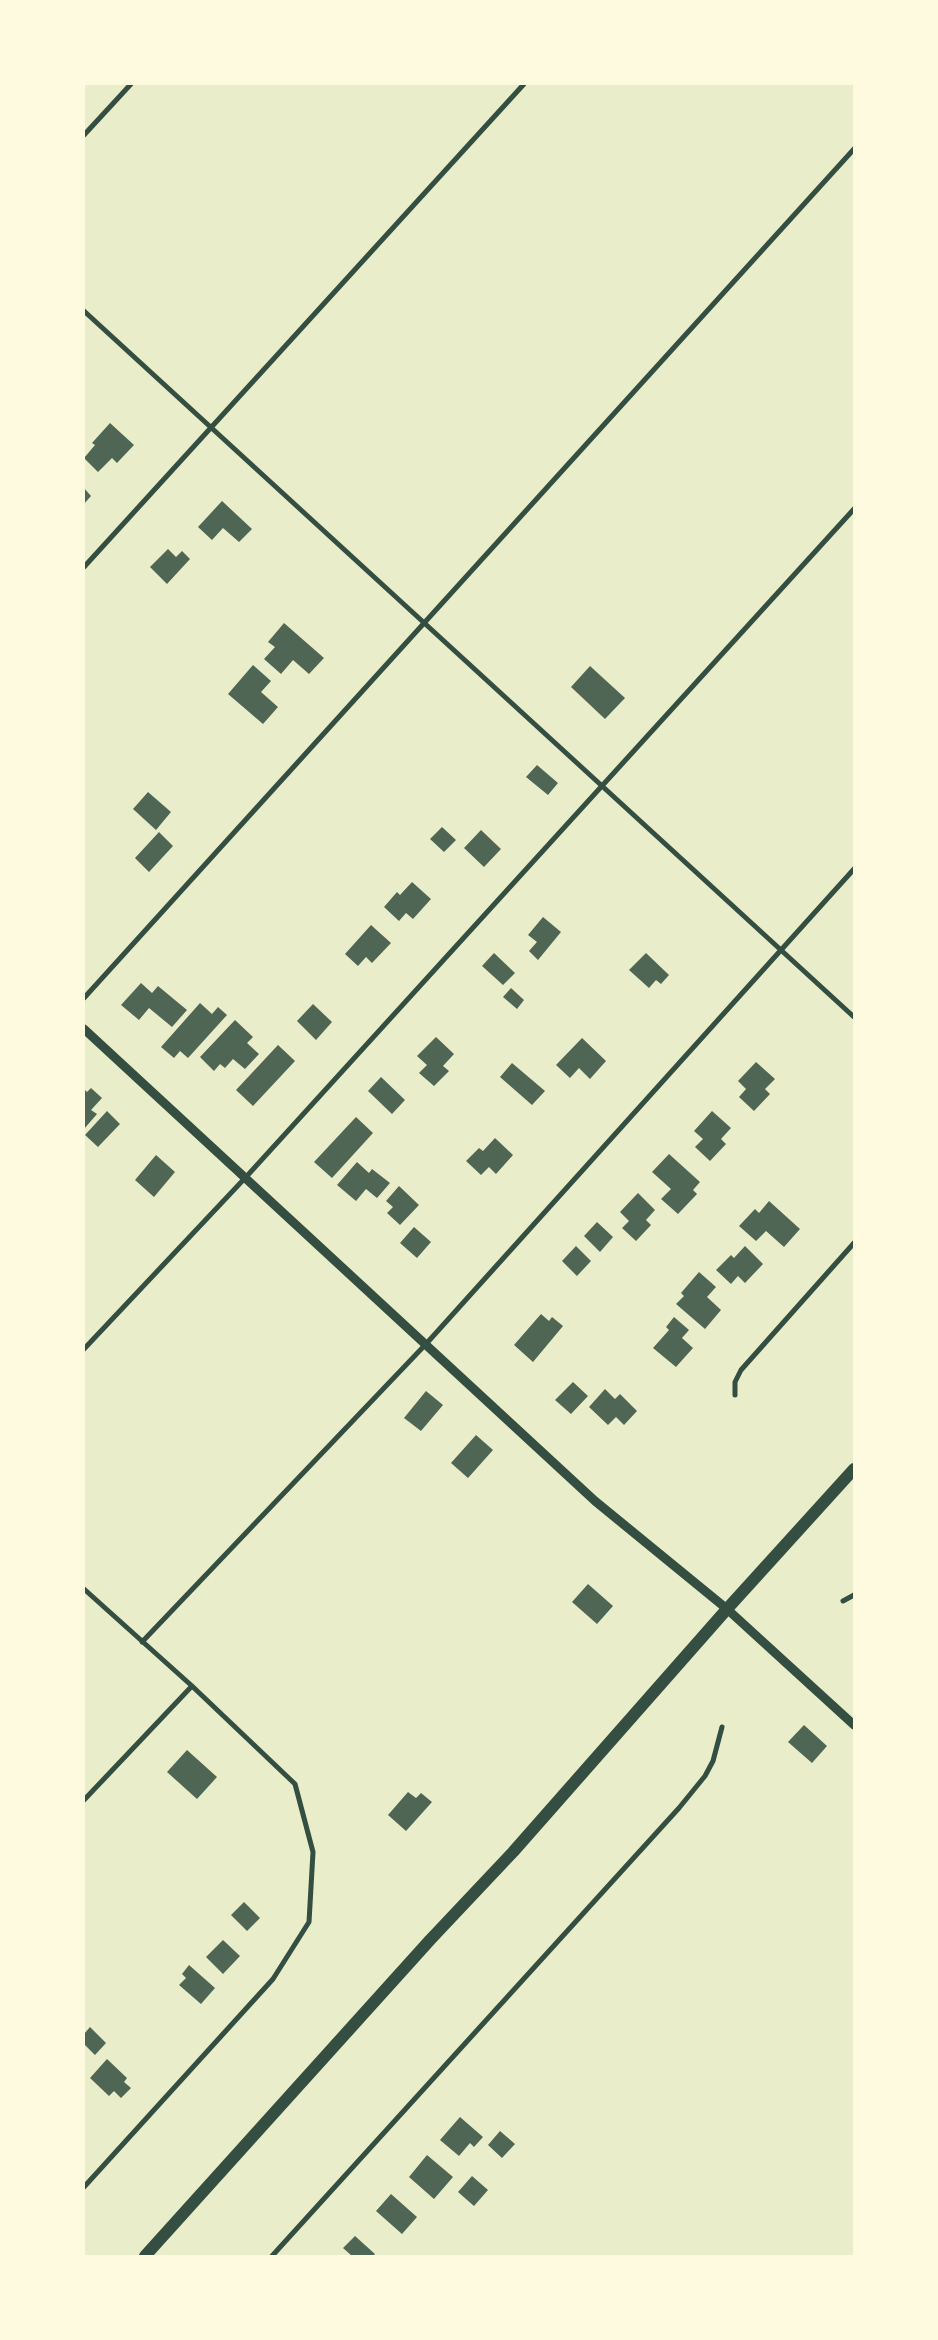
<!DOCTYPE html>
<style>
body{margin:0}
#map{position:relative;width:938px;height:2340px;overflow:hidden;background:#e9edc9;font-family:Spectral,serif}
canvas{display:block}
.frame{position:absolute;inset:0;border:85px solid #fefae0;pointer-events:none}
</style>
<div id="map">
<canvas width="938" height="2340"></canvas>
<div class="frame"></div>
</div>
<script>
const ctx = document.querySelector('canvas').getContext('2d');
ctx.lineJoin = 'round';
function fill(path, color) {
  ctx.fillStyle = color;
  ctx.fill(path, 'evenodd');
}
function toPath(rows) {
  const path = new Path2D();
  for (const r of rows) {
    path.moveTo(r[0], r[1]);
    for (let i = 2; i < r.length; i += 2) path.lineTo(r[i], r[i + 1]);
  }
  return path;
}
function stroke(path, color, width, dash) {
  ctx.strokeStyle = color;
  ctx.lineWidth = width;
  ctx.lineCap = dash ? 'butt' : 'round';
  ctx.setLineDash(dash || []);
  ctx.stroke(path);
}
const building = toPath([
 [110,423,134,445,117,463,112,458,98,472,84,458,95,445,92,443],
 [84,488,91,496,84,504],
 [222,501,252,529,239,542,223,528,212,540,198,527],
 [168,549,176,557,182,551,190,559,167,584,150,567],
 [284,623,324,658,309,674,293,660,281,674,264,659,275,647,268,642],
 [253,665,271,681,261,692,278,707,263,724,228,694],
 [590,666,625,698,605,719,571,687],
 [537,765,558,783,548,795,526,777],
 [148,792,171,812,156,830,133,809],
 [442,827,456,840,444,852,430,839],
 [481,830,501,849,484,867,464,848],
 [159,832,173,846,149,872,135,858],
 [412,882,431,899,413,919,406,913,399,921,384,907,397,892,400,895],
 [543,917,561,932,538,960,529,951,537,942,528,935],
 [371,925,391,943,372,963,366,957,358,966,345,954],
 [494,953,515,973,503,985,482,966],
 [646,953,669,975,661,984,656,980,649,988,629,970],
 [141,983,152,993,158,986,187,1010,172,1027,149,1008,139,1020,121,1005],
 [511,988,524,1000,517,1009,503,997],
 [200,1003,212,1014,218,1007,227,1015,188,1058,180,1051,174,1058,161,1047],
 [313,1004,332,1022,316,1040,297,1021],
 [235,1020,253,1037,247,1043,259,1054,245,1069,233,1059,225,1068,220,1064,214,1071,200,1057],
 [436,1037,454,1054,443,1066,449,1071,434,1086,419,1073,427,1065,417,1056],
 [582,1038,606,1061,590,1079,579,1068,570,1078,556,1065],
 [278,1045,295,1061,253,1106,236,1090],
 [756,1062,775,1079,765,1089,770,1094,754,1111,739,1097,746,1089,738,1081],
 [512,1063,545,1091,532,1105,500,1077],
 [381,1077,405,1100,392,1114,368,1091],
 [91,1088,102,1098,91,1110,97,1114,84,1129,84,1089,87,1092],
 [107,1111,120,1124,98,1147,85,1135],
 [712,1111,731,1128,721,1139,726,1144,710,1161,695,1147,703,1139,694,1131],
 [356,1117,373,1133,332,1178,314,1162],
 [495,1138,513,1155,496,1174,489,1167,481,1175,466,1161,479,1148,483,1151],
 [669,1154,700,1182,693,1190,697,1194,678,1214,661,1199,671,1189,652,1172],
 [156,1155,175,1172,154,1197,135,1180],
 [357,1162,369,1173,372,1169,390,1183,377,1198,366,1189,356,1201,337,1185],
 [399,1186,419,1205,400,1225,387,1213,393,1207,386,1201],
 [638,1193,655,1210,646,1220,651,1225,636,1241,622,1228,629,1221,620,1212],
 [769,1201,800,1229,784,1247,766,1231,756,1241,739,1226,755,1209,759,1213],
 [597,1222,613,1237,600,1252,584,1236],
 [414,1227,431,1242,417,1258,400,1243],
 [576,1246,591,1261,577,1276,562,1261],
 [745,1246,763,1264,745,1283,738,1276,731,1284,716,1270,731,1255,734,1258],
 [699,1272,716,1287,707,1297,721,1310,705,1329,676,1304,684,1296,681,1293],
 [541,1314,549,1321,552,1317,563,1326,533,1362,514,1345],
 [674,1317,689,1330,682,1338,693,1348,676,1367,653,1348,669,1330,666,1327],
 [573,1382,588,1396,571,1414,555,1400],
 [605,1389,615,1399,620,1394,637,1411,624,1425,616,1417,608,1425,589,1407],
 [426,1391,443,1405,421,1431,404,1418],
 [476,1435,493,1450,468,1478,451,1463],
 [588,1584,613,1606,597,1624,572,1602],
 [804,1725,827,1746,812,1763,788,1742],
 [187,1750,217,1777,197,1799,167,1772],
 [408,1792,416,1798,421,1793,432,1802,406,1831,388,1815],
 [244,1902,260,1918,247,1931,231,1915],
 [223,1940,240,1956,223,1974,206,1957],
 [189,1965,215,1988,201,2004,179,1985,186,1978,182,1974],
 [90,2027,106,2043,95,2055,84,2044,84,2034],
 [107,2059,127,2078,124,2082,131,2088,121,2098,114,2091,109,2096,90,2078],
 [460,2117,483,2137,474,2147,470,2143,459,2156,440,2140],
 [500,2131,515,2144,502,2158,488,2145],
 [427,2155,453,2177,434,2199,409,2177],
 [472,2176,488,2190,474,2206,458,2192],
 [391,2194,417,2217,402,2234,376,2211],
 [355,2236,375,2254,373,2256,352,2256,343,2248]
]);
const minor = toPath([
 [84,135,131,84],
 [84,311,854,1017],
 [84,567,524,84],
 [84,998,854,149],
 [84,1349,246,1177,854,509],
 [735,1395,735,1382,741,1370,854,1243],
 [84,1589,192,1686,295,1784,313,1852,309,1922,273,1979,84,2187],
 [843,1601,854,1595],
 [142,1642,426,1344,854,869],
 [84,1800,192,1686],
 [272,2256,679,1808,705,1776,713,1761,722,1727]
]);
const tertiary = toPath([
 [84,1029,595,1501,727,1609,854,1725]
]);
const primary = toPath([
 [145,2256,430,1940,513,1852,727,1609,854,1469]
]);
fill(building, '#4f6655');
stroke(minor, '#344e41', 5);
stroke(tertiary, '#344e41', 9);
stroke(primary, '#344e41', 12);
</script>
